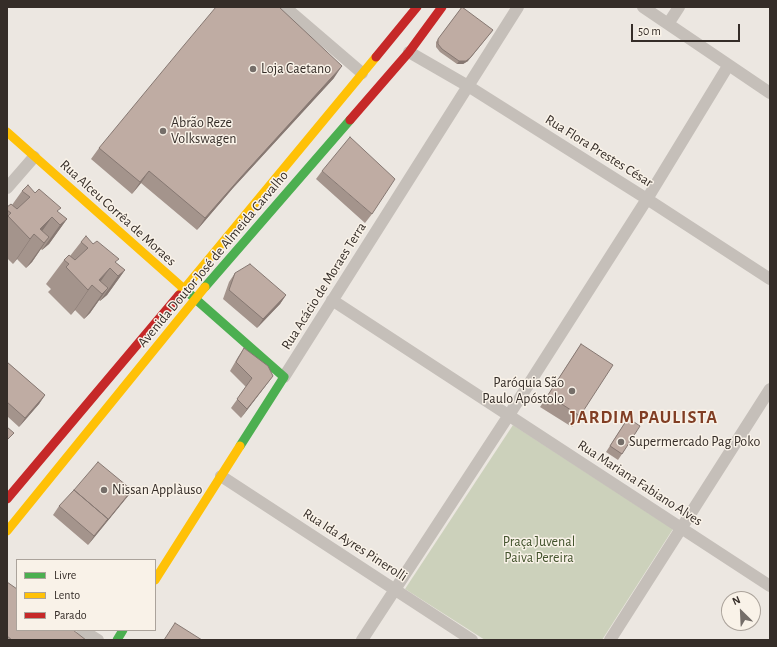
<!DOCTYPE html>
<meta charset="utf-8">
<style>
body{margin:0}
#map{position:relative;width:777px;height:647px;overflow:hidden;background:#ece7e1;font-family:"Alegreya Sans",sans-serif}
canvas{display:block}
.frame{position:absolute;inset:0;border:8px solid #352d28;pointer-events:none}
.legend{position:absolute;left:16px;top:559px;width:140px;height:72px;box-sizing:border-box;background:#f9f2e8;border:1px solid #aba39b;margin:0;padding:5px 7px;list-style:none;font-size:12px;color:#352d28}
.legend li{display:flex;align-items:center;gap:8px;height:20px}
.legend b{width:20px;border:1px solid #aba39b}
.north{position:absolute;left:721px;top:591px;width:40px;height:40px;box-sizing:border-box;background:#f9f2e8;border:1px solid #aba39b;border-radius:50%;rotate:336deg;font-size:11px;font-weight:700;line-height:16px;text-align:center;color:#352d28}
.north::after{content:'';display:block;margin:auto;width:14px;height:18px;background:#756e69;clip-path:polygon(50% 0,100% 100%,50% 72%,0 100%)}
.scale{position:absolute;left:631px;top:24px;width:109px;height:18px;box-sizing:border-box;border:2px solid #352d28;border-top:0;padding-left:5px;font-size:12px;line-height:14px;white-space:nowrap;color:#352d28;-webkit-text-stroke:3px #f9f2e8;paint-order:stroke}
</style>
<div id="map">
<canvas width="777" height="647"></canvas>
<div class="frame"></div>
<ul class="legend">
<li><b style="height:5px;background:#4caf50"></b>Livre</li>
<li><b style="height:5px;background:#ffc107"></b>Lento</li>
<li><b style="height:5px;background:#c62828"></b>Parado</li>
</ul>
<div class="north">N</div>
<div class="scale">50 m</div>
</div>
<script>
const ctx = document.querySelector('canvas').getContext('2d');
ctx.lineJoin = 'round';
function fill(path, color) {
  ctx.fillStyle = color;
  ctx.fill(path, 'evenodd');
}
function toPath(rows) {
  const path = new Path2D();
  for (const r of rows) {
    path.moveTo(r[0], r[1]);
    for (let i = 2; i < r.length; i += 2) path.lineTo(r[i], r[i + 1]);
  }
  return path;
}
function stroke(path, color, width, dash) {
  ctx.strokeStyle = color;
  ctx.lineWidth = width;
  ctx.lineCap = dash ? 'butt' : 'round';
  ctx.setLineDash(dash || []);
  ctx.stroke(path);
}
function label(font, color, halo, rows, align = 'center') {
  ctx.font = font + ' "Alegreya Sans",sans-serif';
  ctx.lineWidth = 3;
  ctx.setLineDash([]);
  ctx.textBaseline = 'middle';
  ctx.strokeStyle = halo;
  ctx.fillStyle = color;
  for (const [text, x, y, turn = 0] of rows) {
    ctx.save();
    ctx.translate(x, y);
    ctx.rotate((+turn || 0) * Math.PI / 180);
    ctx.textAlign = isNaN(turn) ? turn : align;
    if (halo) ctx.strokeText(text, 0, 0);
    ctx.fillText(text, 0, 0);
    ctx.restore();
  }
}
const green = toPath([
 [513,425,673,529,602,640,485,640,405,589]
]);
const street = toPath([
 [285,7,362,73],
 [643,7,770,93],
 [668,24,679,7],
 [409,52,468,86,647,199,770,279],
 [7,188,34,157],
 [332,300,770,586],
 [284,377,518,7],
 [221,476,472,640],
 [82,630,98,640],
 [362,640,509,415,647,199,728,66],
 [610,640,770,389]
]);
const fast = toPath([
 [205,287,350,120],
 [183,288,284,377,240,446],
 [117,640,123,630]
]);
const slow = toPath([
 [7,132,183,288],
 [179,295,376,57],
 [7,531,205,287],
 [155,580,240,446]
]);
const jam = toPath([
 [376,57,417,7],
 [350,120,409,52,442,7],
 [7,499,179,295]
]);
const wall = toPath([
 [462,7,468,61,463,64,457,64,440,52,436,47,436,42],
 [334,78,233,188,197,230,141,183,132,194,91,159,99,148],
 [322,171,372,214,365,223,316,179],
 [22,191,58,212,67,219,49,244,42,250,41,249,32,262,26,268,17,259,13,264,7,258,7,207,12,205],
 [81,242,93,244,125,270,107,295,100,301,99,300,90,313,84,319,75,310,71,315,48,292,51,289,46,284,64,260,70,256],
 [235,273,286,295,280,304,257,328,223,299,229,282],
 [581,344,580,416,572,427,540,407],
 [244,348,273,376,241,418,231,408,246,387,230,371,238,357],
 [7,362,45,395,39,404,19,427,7,416],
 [624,424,622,454,618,460,606,452],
 [132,490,128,496,88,545,53,515,59,506],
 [7,582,86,640,7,640]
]);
const shadedWall = toPath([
 [493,30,468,61,463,64,457,64,459,61],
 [342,66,334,78,233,188,197,230,205,218,241,177],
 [149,171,141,183,132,194,140,182],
 [52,217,38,237,40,229],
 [67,219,49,244,42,250,60,225],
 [34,234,17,259,13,264,30,239],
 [49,237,32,262,26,268,44,243],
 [110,268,96,288,99,280],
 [125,270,107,295,100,301,118,276],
 [92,285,75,310,71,315,88,290],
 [108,288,90,313,84,319,102,294],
 [286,295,280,304,257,328,263,319],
 [273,376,267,384,241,418,247,409],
 [45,395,39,404,19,427,25,418],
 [132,490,128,496,88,545,94,536]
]);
const building = toPath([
 [216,7,279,7,342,66,241,177,205,218,149,171,140,182,99,148,180,50,216,7],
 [462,7,493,30,470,58,466,61,459,61,442,49,438,44,438,39,462,7],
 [350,137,395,179,372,214,322,171,350,137],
 [28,185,35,193,39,189,61,208,57,211,67,219,60,225,52,217,40,229,49,237,44,243,34,234,30,239,8,216,11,213,7,210,7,207,11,204,17,209,30,197,22,191,28,185],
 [86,236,93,244,97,241,119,259,115,262,125,270,118,276,110,268,99,280,108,288,102,294,92,285,88,290,66,267,69,264,64,260,69,255,75,260,88,248,81,242,86,236],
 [250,264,286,295,263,319,229,290,235,273,250,264],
 [581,344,613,365,580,416,548,395,581,344],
 [244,348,268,366,273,376,247,409,237,399,252,378,236,362,244,348],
 [7,362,45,395,25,418,7,402,7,362],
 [628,418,640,426,622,454,610,446,628,418],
 [7,427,14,433,7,440,7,427],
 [98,462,132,490,106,522,108,519,74,490,98,462],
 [74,490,108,519,94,536,59,506,74,490],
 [7,582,17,589,17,630,73,630,86,640,12,640,7,636,7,582],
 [175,623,202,640,164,640,175,623]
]);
const markers = [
 [253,69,4,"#756e69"],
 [163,131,4,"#756e69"],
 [572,391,4,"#756e69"],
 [621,442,4,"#756e69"],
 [104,490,4,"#756e69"]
];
const poiNames = [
 ["Loja Caetano",261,69],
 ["Abrão Reze",171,123],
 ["Volkswagen",171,139],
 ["Paróquia São",564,383,"right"],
 ["Paulo Apóstolo",564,399,"right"],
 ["Supermercado Pag Poko",629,442],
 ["Nissan Applàuso",112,490]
];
const streetNames = [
 ["Rua Flora Prestes César",599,151,32],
 ["Rua Alceu Corrêa de Moraes",118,213,42],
 ["Avenida Doutor José de Almeida Carvalho",213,259,-50],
 ["Rua Acácio de Moraes Terra",324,286,-58],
 ["Rua Mariana Fabiano Alves",640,483,33],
 ["Rua Ida Ayres Pinerolli",355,545,33]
];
const parkNames = [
 ["Praça Juvenal",539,542],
 ["Paiva Pereira",539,558]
];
const districtNames = [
 ["JARDIM PAULISTA",644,418]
];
fill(green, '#ccd1bb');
stroke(street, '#c5bfb9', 12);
stroke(fast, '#4caf50', 9);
stroke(slow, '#ffc107', 9);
stroke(jam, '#c62828', 9);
fill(wall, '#a4948c');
fill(shadedWall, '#867872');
fill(building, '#bfaca3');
stroke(building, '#867872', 1);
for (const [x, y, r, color] of markers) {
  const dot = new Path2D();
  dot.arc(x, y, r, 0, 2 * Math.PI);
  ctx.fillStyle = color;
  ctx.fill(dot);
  stroke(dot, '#f9f2e8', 1.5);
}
label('14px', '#352d28', '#f9f2e8', poiNames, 'left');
label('14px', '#352d28', '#f9f2e8', streetNames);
label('14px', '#43532d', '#f9f2e8', parkNames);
ctx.letterSpacing = '1px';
label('bold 18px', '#813e24', '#f9f2e8', districtNames);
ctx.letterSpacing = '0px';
</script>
